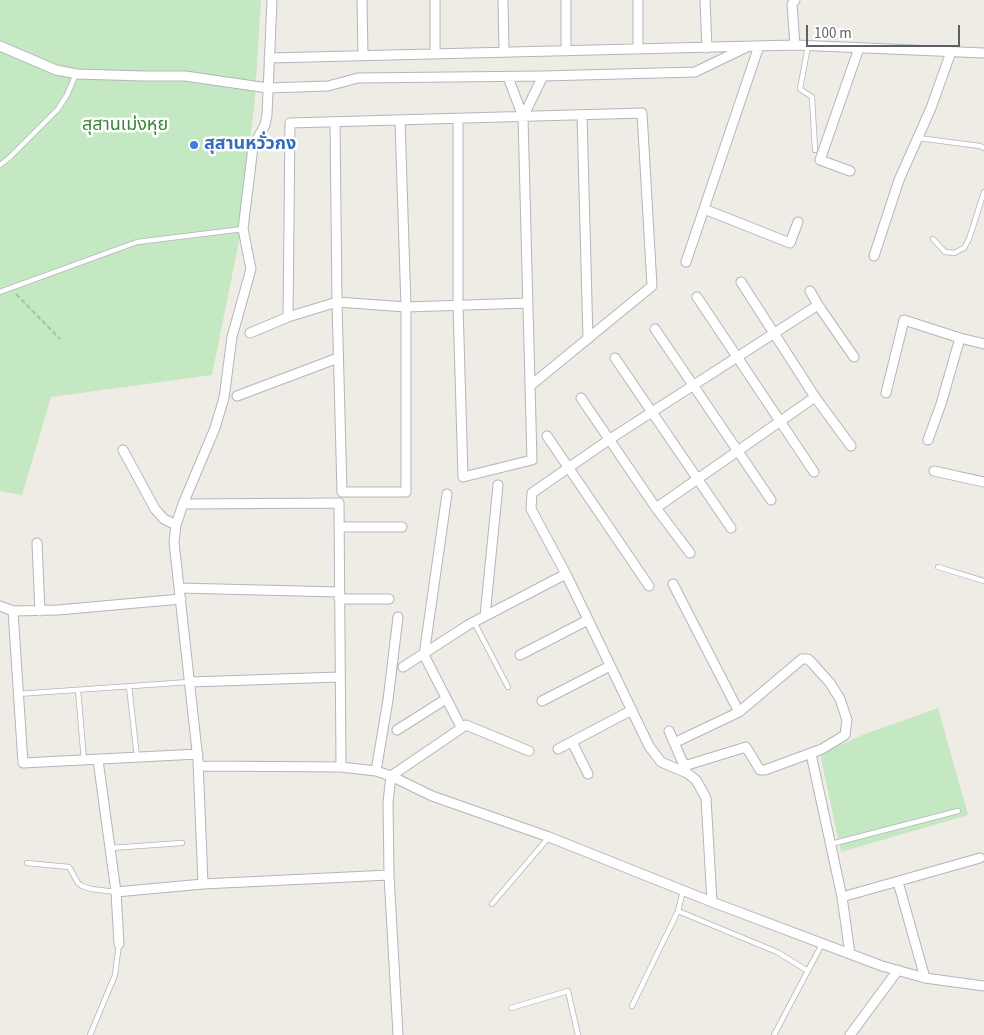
<!DOCTYPE html>
<meta charset="utf-8">
<style>
body{margin:0}
#map{position:relative;width:984px;height:1035px;overflow:hidden;background:#efece5;font-family:"Source Sans 3",sans-serif}
canvas{display:block}
.scale{position:absolute;left:806px;top:25px;width:154px;height:22px;box-sizing:border-box;border:2px solid #5d6166;border-top:0;padding-left:6px;font-size:15px;line-height:18px;white-space:nowrap;color:#5d6166;-webkit-text-stroke:4px #fff;paint-order:stroke}
</style>
<div id="map">
<canvas width="984" height="1035"></canvas>
<div class="scale">100 m</div>
</div>
<script>
const ctx = document.querySelector('canvas').getContext('2d');
ctx.lineJoin = 'round';
function fill(path, color) {
  ctx.fillStyle = color;
  ctx.fill(path, 'evenodd');
}
function toPath(rows) {
  const path = new Path2D();
  for (const r of rows) {
    path.moveTo(r[0], r[1]);
    for (let i = 2; i < r.length; i += 2) path.lineTo(r[i], r[i + 1]);
  }
  return path;
}
function stroke(path, color, width, dash) {
  ctx.strokeStyle = color;
  ctx.lineWidth = width;
  ctx.lineCap = dash ? 'butt' : 'round';
  ctx.setLineDash(dash || []);
  ctx.stroke(path);
}
function label(font, color, halo, rows, align = 'center') {
  ctx.font = font + ' "Source Sans 3","Noto Sans Thai",sans-serif';
  ctx.lineWidth = 5;
  ctx.setLineDash([]);
  ctx.textBaseline = 'middle';
  ctx.strokeStyle = halo;
  ctx.fillStyle = color;
  for (const [text, x, y, turn = 0] of rows) {
    ctx.save();
    ctx.translate(x, y);
    ctx.rotate((+turn || 0) * Math.PI / 180);
    ctx.textAlign = isNaN(turn) ? turn : align;
    if (halo) ctx.strokeText(text, 0, 0);
    ctx.fillText(text, 0, 0);
    ctx.restore();
  }
}
const green = toPath([
 [0,0,261,0,255,97,239,241,212,375,51,397,22,495,0,491],
 [938,708,968,815,841,852,820,754,865,734]
]);
const path = toPath([
 [16,294,60,339]
]);
const service = toPath([
 [808,46,800,89,812,97,815,150],
 [918,138,980,146,984,148],
 [0,165,9,158,58,109,67,95,76,74],
 [933,239,945,252,954,253,964,248,969,239,984,192],
 [0,292,137,242,243,229],
 [938,567,984,581],
 [474,622,508,687],
 [129,686,137,757],
 [78,690,84,761],
 [18,694,189,682],
 [831,844,958,811],
 [110,848,182,843],
 [27,863,69,867,78,883,82,886,91,889,116,892],
 [492,904,549,837],
 [678,911,683,891],
 [632,1006,678,911,777,952,808,971],
 [511,1008,568,991,578,1035],
 [90,1035,115,975,119,944],
 [774,1035,822,944]
]);
const minor = toPath([
 [362,0,363,55],
 [435,0,435,54],
 [503,0,504,52],
 [638,0,638,49],
 [705,0,707,48],
 [795,0,792,4,795,45],
 [0,46,56,70,77,74,144,76,185,76,268,88,328,86,358,78,543,76,695,72,747,47],
 [566,51,566,0],
 [269,58,795,45,984,53],
 [508,77,523,117,543,76],
 [582,115,588,339],
 [458,119,458,305,463,477,532,460,523,117],
 [335,122,337,302,342,492,406,492,406,307,400,121],
 [850,171,820,160,859,48],
 [704,209,790,243,798,222],
 [874,256,899,180,931,108,951,52],
 [686,262,759,46],
 [741,282,815,397,851,446],
 [810,291,818,305,854,357],
 [697,297,814,472],
 [288,317,290,123,642,113,652,286,530,386],
 [655,329,771,500],
 [250,333,288,317,337,302,406,307,528,303],
 [615,358,731,528],
 [886,393,904,320,960,338,984,344],
 [237,396,338,358],
 [581,398,656,508,690,553],
 [547,436,649,586],
 [928,440,941,404,960,338],
 [123,450,155,509,164,519,176,525],
 [934,471,984,482],
 [447,494,424,655,461,727],
 [183,504,339,503,341,767],
 [656,508,815,397],
 [339,527,402,527],
 [37,543,40,611],
 [673,584,739,712],
 [179,588,339,592],
 [339,599,389,599],
 [0,606,13,611,58,610,181,599],
 [13,611,23,763,198,754],
 [485,616,498,485],
 [520,655,588,620],
 [403,667,468,625,566,574],
 [190,682,340,677],
 [542,701,610,666],
 [397,730,446,699],
 [669,731,686,770],
 [572,742,588,774],
 [674,743,739,712,802,659,808,659,813,664,830,683,840,699,847,720,845,735,822,749,765,770,760,770,746,747,684,766],
 [558,749,632,710],
 [811,754,842,897,850,954],
 [98,760,116,892,119,944],
 [198,766,341,767,376,771,391,776,432,796,549,837,712,902,882,966,925,978,984,986],
 [376,771,388,700,398,617],
 [898,882,925,978],
 [203,884,198,760,174,542,176,525,183,504,215,428,224,398,232,337,251,269,243,229,253,147,265,125,267,115,272,0],
 [116,892,203,884,389,875],
 [842,897,980,858],
 [712,902,706,798,696,780,687,773,661,762,649,746,566,574,531,509,532,493,610,439,818,305],
 [398,1035,389,875,388,802,391,776,466,725,529,751],
 [850,1035,898,970]
]);
const markers = [
 [194,145,5,"#3f7fe0"]
];
const parkNames = [
 ["สุสานเม่งหุย",125,126]
];
const shopNames = [
 ["สุสานหวั่วกง",204,145]
];
fill(green, '#c4e8c1');
stroke(service, '#b2b6ba', 6);
stroke(minor, '#b2b6ba', 11);
stroke(path, '#99c9a3', 2, [5, 2.5]);
stroke(service, '#fff', 4.5);
stroke(minor, '#fff', 9);
for (const [x, y, r, color] of markers) {
  const dot = new Path2D();
  dot.arc(x, y, r, 0, 2 * Math.PI);
  ctx.fillStyle = color;
  ctx.fill(dot);
  stroke(dot, '#fff', 2);
}
label('18px', '#358733', '#fff', parkNames);
label('bold 18px', '#366cbe', '#fff', shopNames, 'left');
</script>
